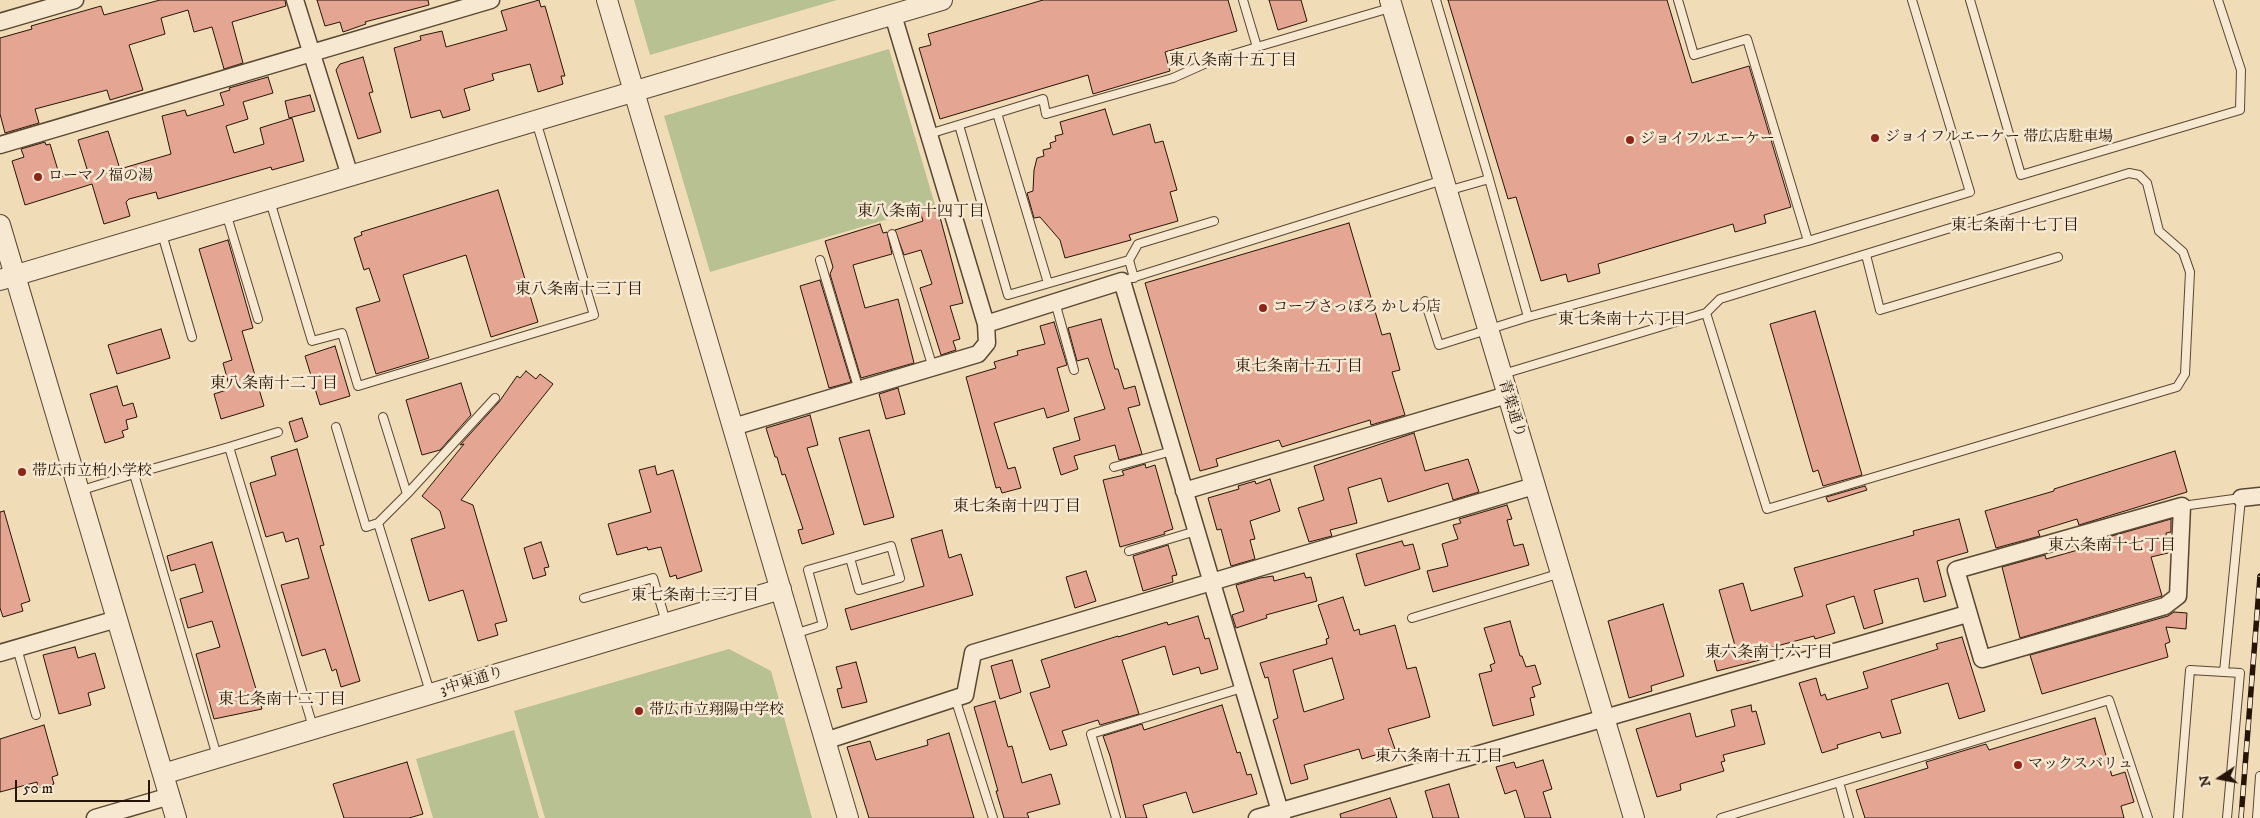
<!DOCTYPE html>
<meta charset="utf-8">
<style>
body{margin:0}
#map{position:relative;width:2260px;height:818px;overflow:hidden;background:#f1dcb8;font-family:"IM FELL DW Pica",serif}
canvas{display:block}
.north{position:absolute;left:2195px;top:753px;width:50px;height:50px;-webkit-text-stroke:4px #f6e8d1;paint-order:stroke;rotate:259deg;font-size:14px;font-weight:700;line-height:20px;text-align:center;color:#261506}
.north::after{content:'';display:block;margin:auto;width:18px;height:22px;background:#261506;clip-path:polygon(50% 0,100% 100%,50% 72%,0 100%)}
.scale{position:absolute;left:15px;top:780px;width:135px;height:22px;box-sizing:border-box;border:2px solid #261506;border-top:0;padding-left:6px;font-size:15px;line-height:18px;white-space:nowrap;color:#261506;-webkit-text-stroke:4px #f6e8d1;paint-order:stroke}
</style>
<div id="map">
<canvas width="2260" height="818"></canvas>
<div class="north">N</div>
<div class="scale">50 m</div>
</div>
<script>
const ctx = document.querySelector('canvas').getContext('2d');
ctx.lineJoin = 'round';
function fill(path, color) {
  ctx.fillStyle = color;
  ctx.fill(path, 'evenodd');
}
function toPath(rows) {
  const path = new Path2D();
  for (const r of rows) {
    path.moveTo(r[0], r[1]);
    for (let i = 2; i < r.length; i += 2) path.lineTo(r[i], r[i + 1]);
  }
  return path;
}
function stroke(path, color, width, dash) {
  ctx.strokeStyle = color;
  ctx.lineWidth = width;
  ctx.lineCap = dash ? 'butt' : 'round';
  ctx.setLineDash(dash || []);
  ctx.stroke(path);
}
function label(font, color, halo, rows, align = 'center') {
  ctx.font = font + ' "IM FELL DW Pica","Noto Serif JP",serif';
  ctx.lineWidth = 5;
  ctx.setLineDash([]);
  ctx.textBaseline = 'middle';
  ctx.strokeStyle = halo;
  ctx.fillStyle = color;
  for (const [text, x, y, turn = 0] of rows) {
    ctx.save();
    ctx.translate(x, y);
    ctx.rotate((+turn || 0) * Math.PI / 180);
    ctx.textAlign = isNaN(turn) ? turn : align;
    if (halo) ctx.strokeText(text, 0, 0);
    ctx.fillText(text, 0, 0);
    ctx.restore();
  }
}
const green = toPath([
 [634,0,837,0,650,55],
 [889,49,935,205,710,272,664,116],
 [729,649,771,671,812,818,545,818,514,711],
 [514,730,539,818,433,818,416,759]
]);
const building = toPath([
 [160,0,285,0,286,6,232,22,243,63,224,69,212,27,194,32,188,10,161,18,165,34,129,45,143,90,110,100,107,90,35,109,39,123,5,133,0,114,0,38,32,29,31,26,101,6,104,15,160,0],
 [317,0,428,0,429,5,365,22,366,24,343,32,340,22,325,26,317,0],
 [539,0,541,7,545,6,565,76,561,76,563,84,538,92,530,64,492,74,494,80,464,89,470,110,443,118,440,110,411,118,394,48,421,40,420,36,442,31,446,47,507,30,501,11,539,0],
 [1043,0,1228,0,1237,31,1165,52,1170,71,1093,94,1088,75,940,119,919,48,931,45,928,34,1043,0],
 [1269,0,1301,0,1307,21,1278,30,1269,0],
 [1448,0,1667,0,1692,83,1749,66,1791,207,1764,215,1766,223,1735,232,1733,224,1598,264,1600,273,1568,282,1566,274,1541,281,1516,197,1508,199,1448,0],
 [363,57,373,92,369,93,381,132,358,139,336,70,340,64,363,57],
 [268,77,273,93,243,102,248,119,226,126,234,153,264,144,260,128,292,118,304,161,272,170,271,167,158,199,156,192,129,199,126,202,130,216,104,224,92,184,25,205,12,161,24,157,21,149,45,142,46,145,50,144,60,177,87,169,78,140,108,131,120,169,147,161,171,154,162,116,185,110,187,116,224,105,220,93,230,90,229,88,268,77],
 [310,95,315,111,289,118,285,101,310,95],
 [1105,109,1113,135,1150,124,1155,143,1163,141,1177,190,1170,192,1178,221,1129,235,1131,240,1065,258,1060,240,1040,217,1034,218,1027,193,1033,191,1034,170,1037,158,1044,156,1043,150,1051,148,1050,143,1056,141,1055,136,1063,134,1060,122,1105,109],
 [498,190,538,322,491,337,466,255,403,275,429,358,376,374,356,308,380,301,369,268,364,270,354,238,362,235,361,232,498,190],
 [937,206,963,303,950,306,960,339,953,341,956,350,941,355,920,288,932,284,921,250,904,255,895,230,923,221,920,211,937,206],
 [1349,223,1382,335,1390,333,1400,370,1392,372,1405,415,1371,425,1370,420,1282,447,1279,440,1216,459,1218,466,1200,471,1145,283,1349,223],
 [880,224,883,233,887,232,892,254,853,265,865,308,898,299,914,363,861,378,830,274,833,267,825,241,880,224],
 [228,240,253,328,242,331,264,406,221,419,214,394,230,389,223,363,232,360,199,249,228,240],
 [820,280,851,382,829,388,800,286,820,280],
 [1815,311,1862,475,1823,486,1818,470,1813,472,1770,324,1815,311],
 [1101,319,1115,369,1118,369,1124,389,1135,386,1140,405,1128,408,1142,454,1119,460,1115,445,1074,456,1078,469,1061,475,1053,448,1080,440,1074,418,1105,409,1088,358,1077,361,1068,328,1101,319],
 [1054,322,1067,365,1057,368,1069,411,1047,418,1044,408,994,423,1008,469,1015,467,1021,488,1002,493,1000,487,996,488,966,377,996,368,994,362,1018,355,1017,351,1045,344,1040,326,1054,322],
 [161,329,170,358,117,374,108,345,161,329],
 [335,346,350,396,320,405,305,356,335,346],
 [526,371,536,379,540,374,553,384,461,500,473,505,507,621,495,624,498,635,478,641,463,590,429,601,411,539,445,528,440,511,422,496,464,444,460,445,499,402,517,376,520,378,526,371],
 [461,383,471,415,440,450,422,455,406,400,461,383],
 [117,386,123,406,133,403,137,417,126,420,128,429,122,431,124,437,105,443,90,394,117,386],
 [898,388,905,414,886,419,879,394,898,388],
 [810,415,818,445,807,448,834,534,802,544,798,530,803,529,785,474,782,475,777,457,775,457,766,428,810,415],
 [302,418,308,437,295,442,289,422,302,418],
 [869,430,894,517,864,525,839,438,869,430],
 [1414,433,1425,471,1468,459,1479,492,1453,500,1448,483,1388,502,1381,478,1348,488,1357,523,1330,530,1332,536,1309,542,1298,508,1324,500,1314,466,1414,433],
 [297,449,324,545,320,546,360,681,341,687,336,669,332,671,325,649,302,656,281,585,309,578,298,538,286,542,283,532,266,537,250,483,276,475,271,457,297,449],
 [2175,451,2187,492,2079,525,2077,519,2038,531,2040,536,1996,548,1985,511,2054,491,2054,489,2175,451],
 [1145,464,1146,468,1155,465,1173,529,1164,532,1165,534,1120,547,1103,480,1124,475,1122,471,1145,464],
 [655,466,657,475,673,470,702,571,677,579,676,575,670,577,661,547,648,550,647,547,617,555,608,524,651,512,639,470,655,466],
 [1270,479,1280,511,1250,521,1255,539,1250,540,1255,559,1231,566,1221,529,1217,530,1208,498,1239,489,1238,486,1255,481,1256,484,1270,479],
 [1865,486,1867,490,1828,502,1826,497,1865,486],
 [1507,505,1512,519,1507,520,1514,546,1523,544,1529,565,1433,592,1427,571,1448,566,1442,544,1458,539,1453,525,1461,523,1459,519,1507,505],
 [4,511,30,601,21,604,23,611,3,617,0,608,0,512,4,511],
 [1959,519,1968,552,1937,561,1946,596,1924,602,1918,578,1874,590,1883,623,1864,629,1854,596,1826,605,1835,633,1815,639,1814,636,1762,650,1764,659,1717,671,1713,656,1736,649,1719,590,1743,583,1751,611,1803,596,1794,568,1914,535,1913,531,1959,519],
 [2171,519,2171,532,2166,533,2168,553,2151,557,2162,596,2020,638,2002,567,2045,555,2046,559,2085,548,2084,544,2171,519],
 [942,530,949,558,961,554,973,595,851,630,845,609,924,586,911,539,942,530],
 [1402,541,1404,546,1413,544,1420,569,1365,586,1356,554,1402,541],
 [212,542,262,709,214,719,196,654,220,647,212,621,188,628,180,599,203,592,195,564,171,571,167,556,212,542],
 [541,542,549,567,544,568,546,575,533,579,524,548,541,542],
 [1168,545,1177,575,1172,576,1173,582,1143,591,1133,556,1168,545],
 [1086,571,1096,601,1075,608,1066,577,1086,571],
 [1304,573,1306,578,1311,577,1317,601,1266,615,1267,618,1236,628,1232,615,1244,611,1236,585,1260,578,1273,576,1274,581,1304,573],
 [1343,597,1354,631,1359,629,1360,635,1395,625,1407,669,1416,667,1430,717,1388,729,1395,749,1362,759,1359,749,1304,765,1308,779,1291,784,1273,720,1278,718,1268,677,1265,678,1260,663,1327,644,1326,639,1329,638,1318,605,1343,597],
 [1332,658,1344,699,1304,712,1293,670,1332,658],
 [1663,604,1684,676,1651,686,1652,691,1629,698,1608,621,1663,604],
 [2174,612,2187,613,2186,629,2166,627,2170,642,2165,644,2168,657,2042,694,2030,655,2168,616,2174,612],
 [1198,616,1205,639,1209,638,1218,669,1201,674,1199,667,1173,675,1165,646,1122,660,1139,714,1100,725,1098,720,1062,731,1067,745,1050,750,1030,693,1050,687,1041,660,1118,636,1118,637,1167,622,1168,625,1198,616],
 [1510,621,1520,656,1522,656,1526,667,1535,665,1541,684,1532,687,1535,697,1530,698,1534,715,1493,726,1479,674,1492,671,1490,665,1495,663,1484,628,1510,621],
 [1962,637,1985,711,1959,719,1948,683,1891,700,1901,733,1882,738,1880,732,1837,745,1838,748,1822,753,1799,683,1816,678,1821,696,1825,694,1827,700,1868,688,1863,672,1938,649,1936,644,1962,637],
 [75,647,78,658,95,653,105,688,88,693,91,705,59,714,43,655,75,647],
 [1012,660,1021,692,1000,699,991,666,1012,660],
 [856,662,867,702,842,708,837,689,842,688,836,667,856,662],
 [995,701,1008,747,1012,746,1022,783,1051,774,1060,804,1027,813,1029,818,1004,818,996,791,998,791,974,707,995,701],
 [1222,705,1237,753,1240,752,1247,775,1251,774,1257,794,1193,813,1186,792,1143,805,1147,818,1126,818,1110,756,1103,736,1142,724,1144,730,1222,705],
 [1751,705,1752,712,1756,711,1765,744,1723,755,1725,761,1721,762,1724,771,1680,784,1681,790,1657,797,1636,729,1690,713,1696,737,1735,726,1731,710,1751,705],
 [2095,718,2112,776,2125,772,2134,802,2121,806,2124,818,1865,818,1856,790,1928,768,1926,762,1986,744,1989,750,2095,718],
 [44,725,58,775,52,777,54,784,38,788,37,782,0,792,0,739,44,725],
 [949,733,974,818,869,818,847,747,870,741,876,760,928,745,927,740,949,733],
 [1543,760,1552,789,1543,792,1551,818,1525,818,1516,790,1505,794,1496,767,1514,762,1516,768,1543,760],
 [407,762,423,814,409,818,344,818,333,784,407,762],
 [1449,784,1459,818,1433,818,1425,791,1449,784],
 [1390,798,1397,818,1341,818,1340,814,1390,798]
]);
const service = toPath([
 [1243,0,1257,47,1390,8],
 [1436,0,1489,179],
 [1678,0,1694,55,1747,39,1808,241,1970,192,1912,0],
 [1970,0,2021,175,2240,110,2241,70,2218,0],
 [997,113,1048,283],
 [959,125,1008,295,1129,260,1134,278],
 [929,134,1043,99,1046,114,1173,78,1211,61,1257,47],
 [1447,191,1489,179,1528,317],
 [270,201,312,341,342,333,358,386,594,315,536,121],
 [226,213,258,319],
 [162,234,192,337],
 [892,234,933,368],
 [1866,255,1880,310,2058,257],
 [820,260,859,390],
 [1129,260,1138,244,1214,221],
 [1122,281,1443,180],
 [1425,301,1439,345,1528,317,1808,241],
 [1055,302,1074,370],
 [1503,374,1706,313,1767,509,2177,387,2185,374,2190,272,2183,252,2159,231,2147,183,2139,175,2129,173,1720,299,1706,313],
 [336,427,366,527,378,523,430,692],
 [229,447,278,432],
 [1114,467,1172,451],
 [134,474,229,447,313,727],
 [79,491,134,474,217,756],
 [407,494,495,398],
 [378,523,407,494,383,417],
 [1129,551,1196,531],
 [584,598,653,578,666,622],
 [1412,618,1561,573],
 [794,634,823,625,808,570,850,558,891,546,900,578,859,590,850,558],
 [17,648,36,715],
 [2224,672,2240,673,2227,818],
 [955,698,993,818],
 [1839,782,1849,818],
 [1116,818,1091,734,1242,688],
 [1721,818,2109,700,2148,818],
 [2178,818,2190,670,2224,672,2241,498,2182,506],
 [2257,818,2260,776]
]);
const minor = toPath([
 [295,0,350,176],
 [893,15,986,324],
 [0,22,75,0],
 [0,145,491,0],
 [733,427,978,354,987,343,986,324,1122,281,1282,818],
 [1184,491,1507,395],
 [2241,498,2260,496],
 [2182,506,2178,596,2165,606,1982,659,1956,570,2182,506],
 [0,653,117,619],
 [825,741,965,695,973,653,1534,486],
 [95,818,170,796],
 [1257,818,1967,614]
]);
const tertiary = toPath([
 [607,0,848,818],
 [1390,0,1634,818],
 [0,225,176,818],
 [0,280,942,0],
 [163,774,781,589]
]);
const rail = toPath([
 [2241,818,2260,576]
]);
const markers = [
 [1875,138,5,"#8f2418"],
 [1630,140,5,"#8f2418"],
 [38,177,5,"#8f2418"],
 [1263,308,5,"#8f2418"],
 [22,472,5,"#8f2418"],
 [639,711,5,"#8f2418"],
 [2018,765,5,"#8f2418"]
];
const poiNames = [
 ["ジョイフルエーケー 帯広店駐車場",1885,138],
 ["ジョイフルエーケー",1640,140],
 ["ローマノ福の湯",48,177],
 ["コープさっぽろ かしわ店",1273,308],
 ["帯広市立柏小学校",32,472],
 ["帯広市立翔陽中学校",649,711],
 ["マックスバリュ",2028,765]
];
const streetNames = [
 ["青葉通り",1511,409,73],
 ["3中東通り",472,682,-17]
];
const neighbourhoodNames = [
 ["東八条南十五丁目",1233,62],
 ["東八条南十四丁目",921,213],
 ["東七条南十七丁目",2015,227],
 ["東八条南十三丁目",579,291],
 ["東七条南十六丁目",1622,321],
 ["東七条南十五丁目",1299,368],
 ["東八条南十二丁目",274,385],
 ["東七条南十四丁目",1017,508],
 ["東六条南十七丁目",2112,547],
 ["東七条南十三丁目",695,597],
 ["東六条南十六丁目",1769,654],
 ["東七条南十二丁目",282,701],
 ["東六条南十五丁目",1439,758]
];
fill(green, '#b7c191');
fill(building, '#e4a592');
stroke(building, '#261506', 1);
stroke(service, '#594732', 10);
stroke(minor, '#594732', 19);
stroke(tertiary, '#594732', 22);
stroke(service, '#f6e8d1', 8);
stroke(minor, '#f6e8d1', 16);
stroke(tertiary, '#f6e8d1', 20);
stroke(rail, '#261506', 5.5);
stroke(rail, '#f6e8d1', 4, [11]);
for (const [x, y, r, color] of markers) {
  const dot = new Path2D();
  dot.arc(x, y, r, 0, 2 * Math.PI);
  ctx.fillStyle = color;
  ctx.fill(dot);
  stroke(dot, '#f6e8d1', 2);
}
label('15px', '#261506', '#f6e8d1', poiNames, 'left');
label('15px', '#261506', '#f6e8d1', streetNames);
label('16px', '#261506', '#f6e8d1', neighbourhoodNames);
</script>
